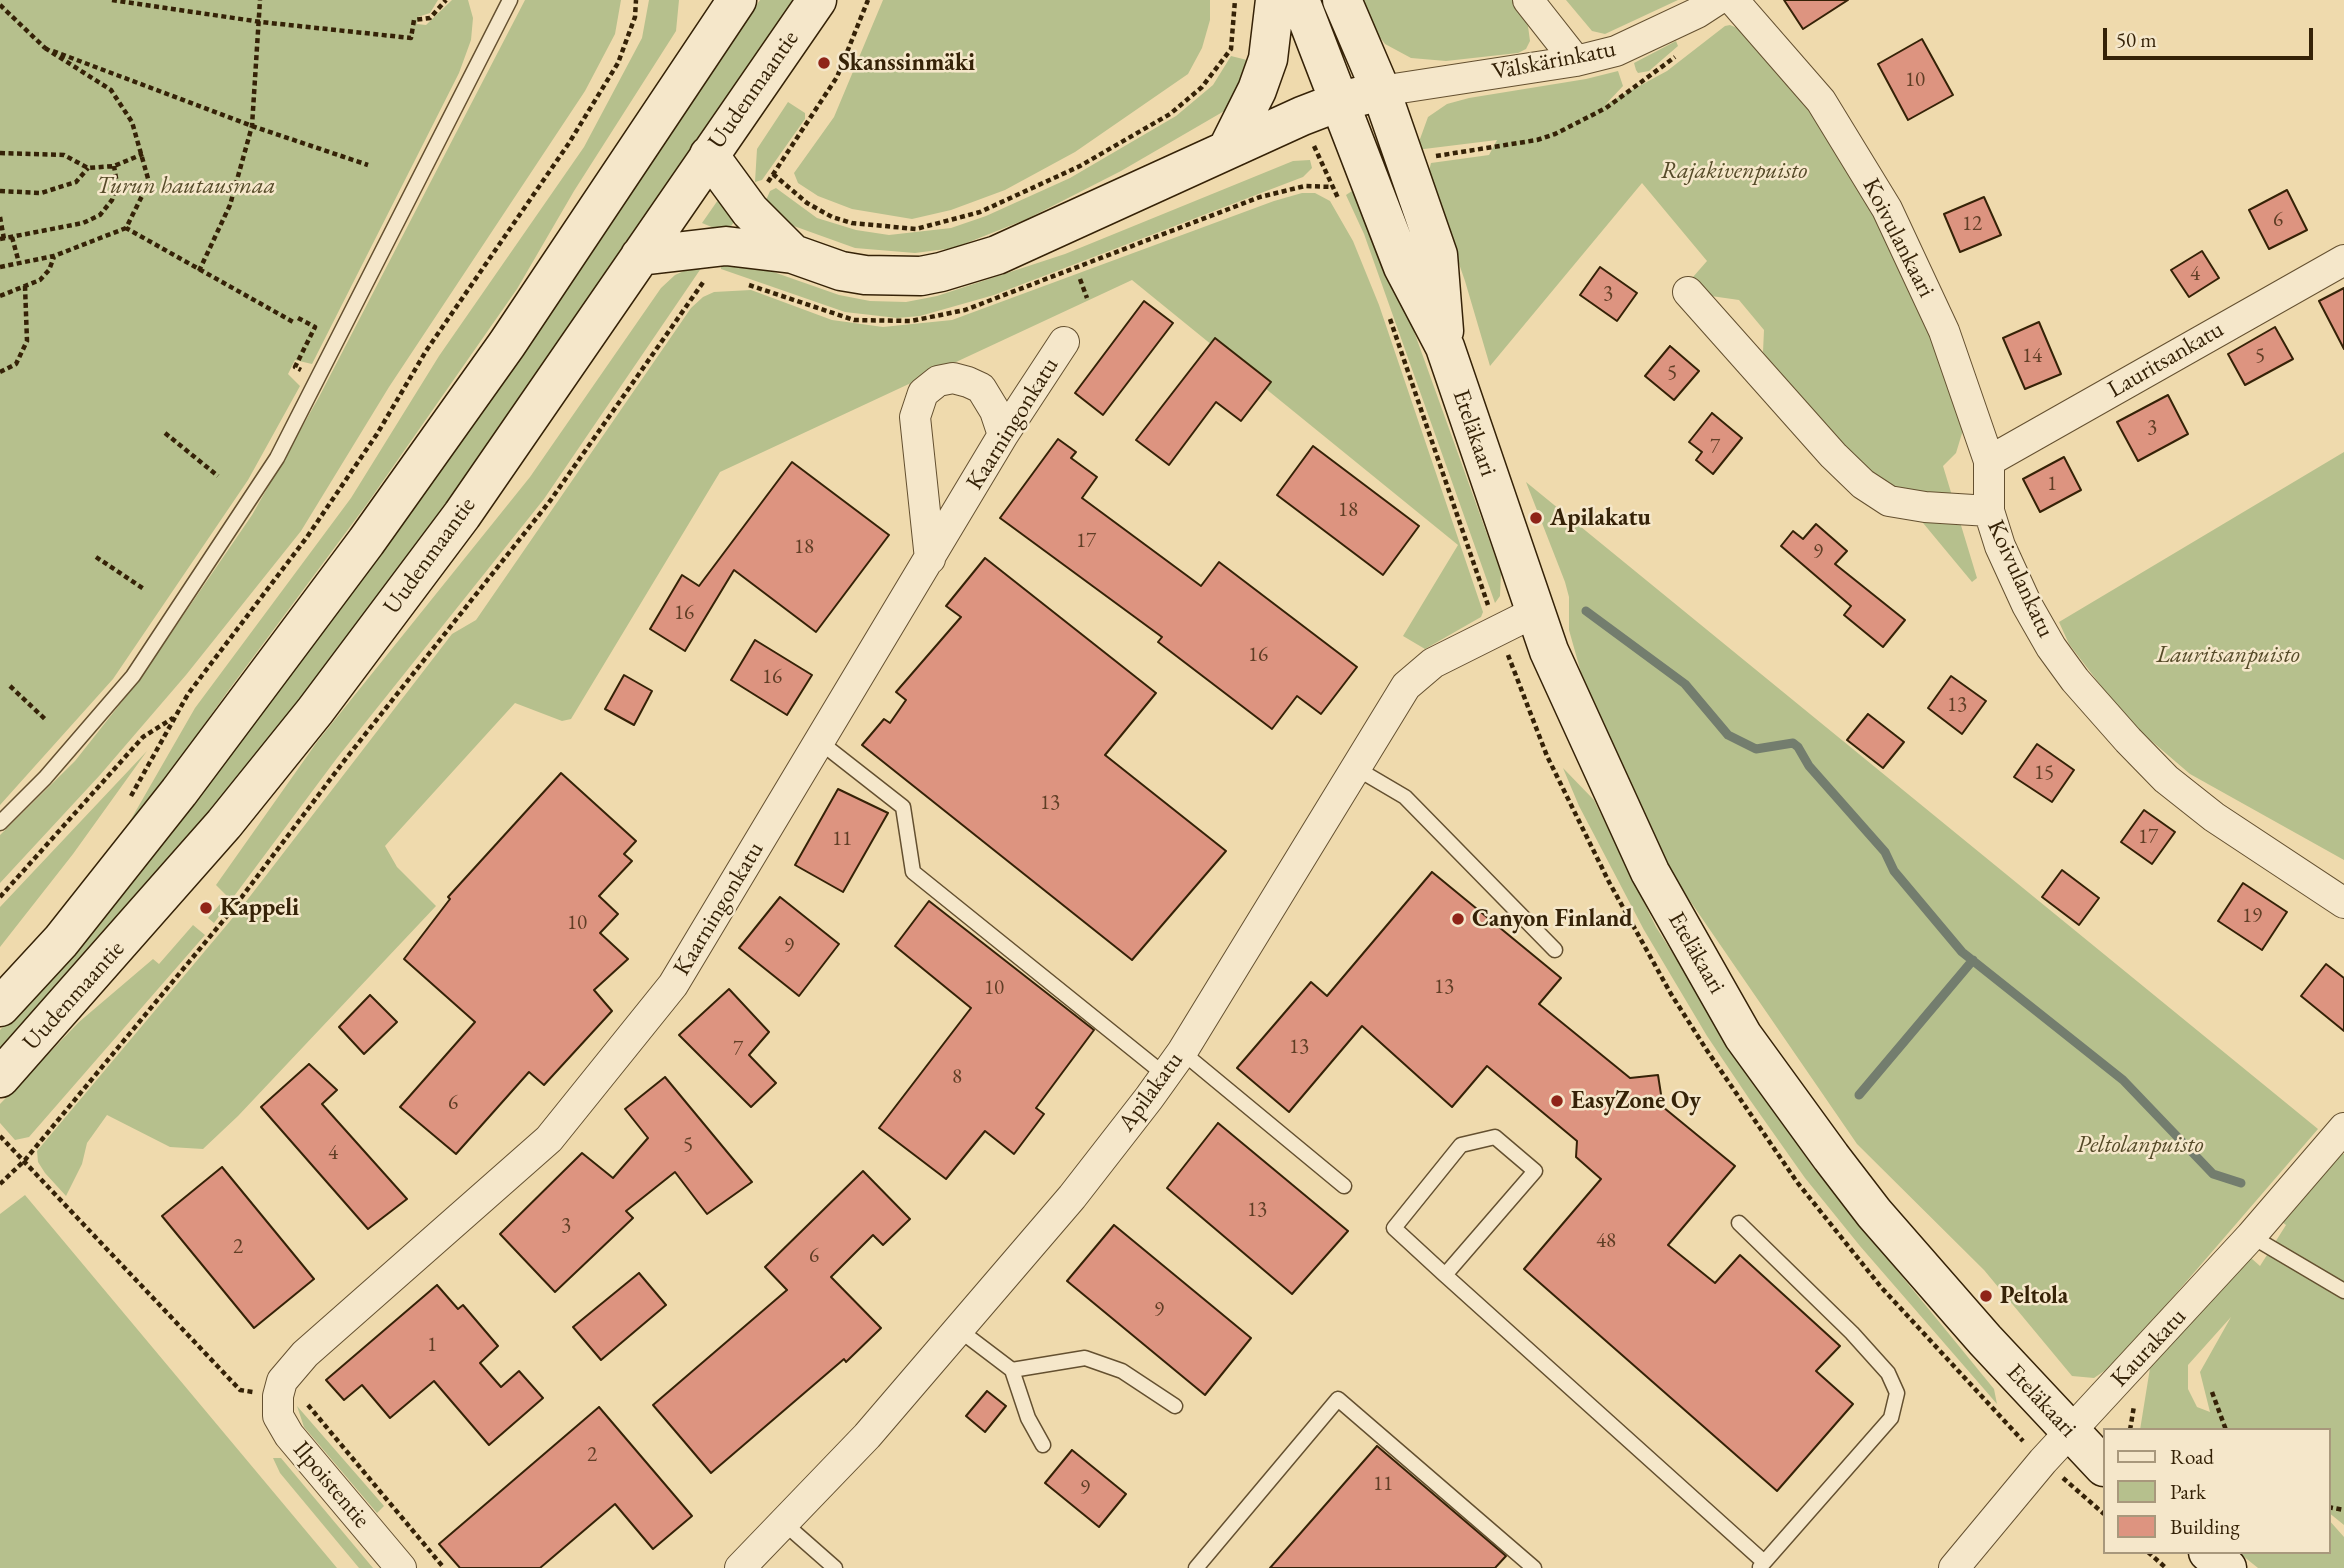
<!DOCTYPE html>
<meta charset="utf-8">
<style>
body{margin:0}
#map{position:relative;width:2344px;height:1568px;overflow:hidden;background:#efdaad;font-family:"EB Garamond",serif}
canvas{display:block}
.legend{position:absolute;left:2103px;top:1428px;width:228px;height:126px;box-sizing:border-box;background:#f5e7ca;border:2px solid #a8987c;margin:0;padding:9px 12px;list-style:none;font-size:21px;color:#352207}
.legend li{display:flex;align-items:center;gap:14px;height:35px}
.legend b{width:35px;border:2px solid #a8987c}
.scale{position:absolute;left:2103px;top:28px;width:210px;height:32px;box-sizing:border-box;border:4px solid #352207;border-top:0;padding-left:9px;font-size:21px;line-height:24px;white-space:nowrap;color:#352207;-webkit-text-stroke:5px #f5e7ca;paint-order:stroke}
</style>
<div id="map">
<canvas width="2344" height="1568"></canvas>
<ul class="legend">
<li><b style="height:9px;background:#f5e7ca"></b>Road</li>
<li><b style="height:19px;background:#b6c08d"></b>Park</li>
<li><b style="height:19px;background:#dd9480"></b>Building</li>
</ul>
<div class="scale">50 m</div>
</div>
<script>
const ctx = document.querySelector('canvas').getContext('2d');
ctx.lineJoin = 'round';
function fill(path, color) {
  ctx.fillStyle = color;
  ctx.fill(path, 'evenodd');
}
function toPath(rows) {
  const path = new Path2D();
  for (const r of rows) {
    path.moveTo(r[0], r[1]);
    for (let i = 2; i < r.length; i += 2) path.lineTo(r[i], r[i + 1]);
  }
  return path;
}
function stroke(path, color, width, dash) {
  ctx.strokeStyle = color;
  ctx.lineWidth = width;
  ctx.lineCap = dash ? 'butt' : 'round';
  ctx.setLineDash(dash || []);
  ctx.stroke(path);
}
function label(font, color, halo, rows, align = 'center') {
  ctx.font = font + ' "EB Garamond",serif';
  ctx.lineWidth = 5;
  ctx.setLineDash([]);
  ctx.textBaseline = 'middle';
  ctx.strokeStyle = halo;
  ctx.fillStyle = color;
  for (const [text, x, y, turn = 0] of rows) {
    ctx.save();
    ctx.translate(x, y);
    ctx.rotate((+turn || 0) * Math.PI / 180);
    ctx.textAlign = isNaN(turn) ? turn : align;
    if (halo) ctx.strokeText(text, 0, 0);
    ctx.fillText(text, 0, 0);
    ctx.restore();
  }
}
const green = toPath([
 [0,0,438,0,430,13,418,17,417,24,426,25,452,0,468,0,473,18,471,40,459,73,312,364,295,360,288,374,300,386,248,480,113,679,0,805],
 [525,0,621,0,615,34,585,91,389,387,301,531,186,675,100,775,0,883,0,835,75,761,139,680,252,515,319,397],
 [649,0,679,0,676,31,574,191,517,289,367,504,228,691,123,839,122,835,195,708,351,498,439,356,584,147,642,38],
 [760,0,794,0,619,263,386,591,180,851,0,1048,0,1030,14,1015,587,250],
 [883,0,1210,0,1210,20,1202,48,1188,74,1075,152,1005,190,951,210,912,219,852,209,818,196,798,183,794,173,834,117],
 [1352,0,1514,0,1528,26,1530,41,1526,49,1518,53,1446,61,1411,58,1385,44],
 [1566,0,1678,0,1605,34,1592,31],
 [1730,25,1737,28,1764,54,1791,84,1822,128,1883,231,1938,348,1963,430,1956,453,1943,466,1977,578,1972,582,1894,488,1876,477,1791,389,1763,352,1764,330,1739,300,1711,296,1693,277,1707,261,1642,183,1490,366,1465,281,1428,175,1431,163,1489,155,1497,140,1416,150,1428,117,1447,104,1469,98,1586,79,1618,71,1623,86,1606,104,1667,71,1725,26],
 [1676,41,1678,46,1649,71,1638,73,1636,70,1634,63],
 [1231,56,1255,62,1226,110,1121,171,1027,219,954,248,915,253,855,248,791,225,768,211,764,205,770,191,776,188,817,218,856,230,889,235,951,228,986,216,1070,178,1176,116,1213,85],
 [788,102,805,113,805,119,762,180,755,182,757,149],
 [1310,160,1312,168,1303,177,994,295,920,316,897,318,845,312,721,269,721,265,742,261,839,295,870,301,906,302,937,296,1065,254,1293,161],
 [1358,187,1375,223,1501,573,1500,596,1495,603,1364,234,1346,195],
 [1302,193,1315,193,1330,201,1353,241,1379,305,1483,612,1481,617,1425,649,1403,636,1458,545,1132,280,720,472,571,719,562,721,515,703,385,846,397,867,436,906,238,1116,203,1149,170,1147,107,1115,87,1143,82,1164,66,1196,45,1173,38,1162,37,1151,241,908,452,634,476,620,691,308,703,297,714,292,751,290,832,320,883,327,952,320,1274,201],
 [718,200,737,218,726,233,702,223],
 [706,261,544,499,337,758,214,923,208,918,227,896,216,885,317,742,530,477,661,288,675,275],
 [2344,452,2344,860,2190,774,2127,720,2069,644,2059,622],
 [1526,482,2318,1129,2116,1363,2094,1378,2072,1376,1984,1270,1857,1144,1664,863,1591,708,1569,630,1569,597,1565,582],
 [147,751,73,854,0,947,0,907],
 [1563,768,1594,800,1656,927,1761,1092,1815,1170,1994,1389,1997,1404,1860,1246,1805,1178,1750,1100,1707,1036,1644,930,1579,806],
 [193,925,205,935,29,1137,15,1140,0,1123,0,1104,79,1022,153,959,159,964],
 [2338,1154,2344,1154,2344,1525,2328,1512,2328,1430,2140,1430,2150,1368,2251,1258,2260,1266,2286,1225,2282,1222],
 [2231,1317,2200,1372,2210,1412,2197,1407,2188,1389,2188,1365],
 [25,1195,337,1568,0,1568,0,1214],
 [297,1406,384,1506,377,1513,304,1427],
 [273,1458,281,1458,373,1568,359,1568,280,1473],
 [2328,1519,2344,1537,2344,1568,2258,1568,2238,1552,2328,1552]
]);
const stream = toPath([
 [1586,611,1685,684,1728,735,1756,749,1793,743,1798,747,1809,766,1885,852,1894,871,1962,952,2123,1080,2213,1174,2241,1183],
 [1859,1095,1973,960]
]);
const building = toPath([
 [1784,0,1848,0,1803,29,1784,0],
 [1922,39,1953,95,1908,120,1878,64,1922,39],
 [2287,190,2307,230,2269,249,2249,210,2287,190],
 [1984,197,2001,235,1960,252,1944,214,1984,197],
 [2202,251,2219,278,2189,297,2171,270,2202,251],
 [1600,267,1637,293,1617,321,1580,295,1600,267],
 [2344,288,2344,349,2319,301,2344,288],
 [1144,301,1173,323,1103,415,1075,393,1144,301],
 [2039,322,2061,374,2025,389,2003,338,2039,322],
 [2275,327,2293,359,2245,385,2228,354,2275,327],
 [1215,338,1271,382,1241,421,1216,402,1169,465,1136,440,1215,338],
 [1670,346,1699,371,1674,400,1645,376,1670,346],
 [2168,395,2188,434,2138,461,2117,422,2168,395],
 [1712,413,1742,438,1713,474,1696,460,1702,452,1689,442,1712,413],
 [1058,439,1076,452,1071,458,1097,477,1082,498,1201,586,1219,562,1357,667,1321,714,1297,696,1272,729,1158,642,1162,637,1000,518,1058,439],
 [1313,446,1419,526,1383,575,1277,495,1313,446],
 [2064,457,2081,490,2040,512,2023,479,2064,457],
 [792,462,889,535,816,632,734,570,685,651,650,629,682,575,699,586,792,462],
 [1816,524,1847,551,1835,564,1905,620,1883,647,1844,615,1851,606,1781,546,1793,531,1803,539,1816,524],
 [985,558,1156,693,1105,755,1226,851,1132,960,862,745,884,719,890,723,906,700,896,692,961,617,946,606,985,558],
 [755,640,812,675,787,715,731,680,755,640],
 [624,675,652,691,634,725,605,709,624,675],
 [1951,676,1986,701,1962,734,1928,708,1951,676],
 [1868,714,1904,742,1883,768,1847,740,1868,714],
 [2037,744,2074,770,2052,802,2014,777,2037,744],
 [561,773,636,841,624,854,632,861,599,896,618,914,600,933,628,959,594,990,612,1011,544,1085,529,1072,456,1154,400,1107,475,1022,404,959,450,899,448,897,561,773],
 [838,789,888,813,843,892,795,865,838,789],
 [2144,810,2175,832,2152,864,2121,842,2144,810],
 [2062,870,2099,898,2079,925,2042,897,2062,870],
 [1432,872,1561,978,1539,1004,1630,1078,1658,1075,1663,1107,1735,1166,1668,1245,1715,1283,1740,1255,1840,1346,1816,1371,1853,1404,1777,1491,1524,1269,1601,1179,1576,1157,1577,1141,1487,1066,1452,1107,1362,1026,1289,1112,1237,1068,1311,982,1327,996,1432,872],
 [2243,883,2287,912,2262,950,2218,921,2243,883],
 [780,897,839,944,799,996,739,948,780,897],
 [929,901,1094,1030,1036,1108,1044,1114,1014,1154,985,1131,946,1179,879,1128,971,1008,895,946,929,901],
 [2326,964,2344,978,2344,1031,2301,996,2326,964],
 [729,989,769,1032,749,1055,776,1083,751,1107,679,1035,729,989],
 [370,995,397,1022,364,1054,339,1027,370,995],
 [309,1064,337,1090,322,1104,407,1199,368,1229,261,1107,309,1064],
 [665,1077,752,1182,707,1214,675,1172,626,1211,633,1218,555,1292,500,1234,582,1153,613,1178,648,1138,625,1109,665,1077],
 [1218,1123,1348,1231,1292,1294,1167,1188,1218,1123],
 [222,1167,314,1279,254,1328,162,1216,222,1167],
 [863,1171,910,1219,883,1245,873,1235,831,1277,881,1328,846,1362,844,1359,711,1473,653,1405,787,1290,765,1267,863,1171],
 [1114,1225,1251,1338,1205,1395,1067,1281,1114,1225],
 [639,1273,666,1305,601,1360,573,1327,639,1273],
 [437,1285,458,1309,463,1305,498,1346,480,1363,501,1387,519,1371,543,1398,489,1445,434,1381,390,1418,362,1385,344,1400,326,1380,437,1285],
 [987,1391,1006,1406,985,1432,966,1416,987,1391],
 [599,1407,692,1516,653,1549,615,1504,540,1568,460,1568,439,1544,599,1407],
 [1377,1446,1506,1556,1495,1568,1270,1568,1377,1446],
 [1072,1450,1126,1494,1099,1527,1045,1483,1072,1450]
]);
const path = toPath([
 [112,0,261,22,411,38,414,20,430,18,446,0],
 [0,5,45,48],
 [45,48,111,90,132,122,149,182,126,228,295,323],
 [53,51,252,126,368,165],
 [1314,146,1338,198],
 [0,153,64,155,88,168,114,166,143,154],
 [1436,156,1537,140,1555,134,1606,108,1675,57],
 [773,174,807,203,832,217,852,223,916,229,980,212,1080,166,1170,114,1202,87,1231,49,1235,0],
 [768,182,837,77,868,0],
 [0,191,41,193,76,182,88,168],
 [0,217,4,239],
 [12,237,19,263],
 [0,239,83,223,100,215,112,200,117,184,114,166],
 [0,267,54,256,126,228],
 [199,271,230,205,252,126,260,0],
 [1080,279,1087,298],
 [749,285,854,320,911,321,965,310,1260,197,1305,186,1334,187],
 [0,296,40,280,49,270,54,257],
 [298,318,315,327,295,367,301,370],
 [1390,319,1488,605],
 [0,372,16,364,27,341,25,286],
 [165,433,218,476],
 [96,557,144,589],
 [1508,655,1547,756,1609,882,1671,994,1706,1049,1797,1182,1881,1287,2023,1441],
 [10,686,46,720],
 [131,796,188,694,307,537,377,434,426,351,569,143,618,63,635,17,636,0],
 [0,897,143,737,173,718],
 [0,1136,240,1390,253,1392],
 [0,1184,25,1160,232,910,344,761,550,501,704,281],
 [2212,1392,2226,1430],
 [308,1405,444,1568],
 [2130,1430,2134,1406],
 [2063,1478,2104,1514],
 [2328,1507,2344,1510],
 [2148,1552,2166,1568]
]);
const lane = toPath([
 [820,742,903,807,913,872,1165,1075],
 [1354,767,1405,797,1555,950],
 [0,823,45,778,133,676,277,458,510,0],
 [1182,1052,1344,1186],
 [1739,1223,1852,1333,1888,1373,1897,1393,1891,1418,1760,1567],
 [2251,1236,2344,1291],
 [1445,1275,1394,1228,1461,1145,1495,1137,1535,1171,1445,1275,1764,1562],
 [958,1329,1012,1370,1085,1358,1122,1371,1175,1406],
 [1012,1370,1028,1418,1043,1445],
 [785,1524,835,1568],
 [1196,1568,1338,1399,1534,1568]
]);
const street = toPath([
 [1528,0,1576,61],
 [1733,0,1821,101,1887,209,1944,331,1989,461,1989,511],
 [1381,91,1576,61,1616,51,1697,13,1717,0],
 [1688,292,1833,455,1863,484,1889,501,1925,507,1989,511,2000,546,2027,605,2051,647,2075,680,2128,740,2166,779,2214,817,2344,903],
 [1989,461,2344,260],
 [930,559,915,417,923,393,938,381,953,378,968,382,981,388,995,411,1003,435],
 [401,1568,289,1435,278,1416,278,1396,282,1381,305,1354,549,1139,673,985,1003,435,1064,342],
 [740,1568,867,1436,1072,1197,1149,1098,1182,1052,1406,686,1433,663,1535,612],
 [1954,1568,2043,1461,2251,1236,2344,1128]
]);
const secondary = toPath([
 [1300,0,1403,267,1445,347,1549,651,1650,872,1743,1036,1831,1157,1874,1213,1985,1340,2104,1467],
 [1342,0,1381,91,1438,255,1444,331],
 [1227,150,1257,90,1268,59,1275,0],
 [709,155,750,211,793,254],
 [640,256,726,246,793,254,841,271,865,275,921,276,941,272,997,255,1302,116,1341,101,1381,91],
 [0,1007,61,941,179,792,366,542,507,344,737,0],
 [0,1078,224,824,315,711,462,515,817,0],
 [2208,1552,2227,1568]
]);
const markers = [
 [824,63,7,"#8f2418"],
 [1536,518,7,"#8f2418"],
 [206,908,7,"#8f2418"],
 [1458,919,7,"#8f2418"],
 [1557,1101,7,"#8f2418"],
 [1986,1296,7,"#8f2418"]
];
const numberNames = [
 ["10",1915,80],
 ["6",2278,220],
 ["12",1972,224],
 ["4",2195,274],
 ["3",1608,294],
 ["14",2032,356],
 ["5",2260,356],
 ["5",1672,373],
 ["3",2152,428],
 ["7",1715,447],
 ["1",2052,484],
 ["18",1348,510],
 ["17",1086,541],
 ["18",804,547],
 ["9",1818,552],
 ["16",684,613],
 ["16",1258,655],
 ["16",772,677],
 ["13",1957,705],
 ["15",2044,773],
 ["13",1050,803],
 ["17",2148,837],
 ["11",842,839],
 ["19",2252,916],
 ["10",577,923],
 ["9",789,946],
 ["13",1444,987],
 ["10",994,988],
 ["13",1299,1047],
 ["7",738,1049],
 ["8",957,1077],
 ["6",453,1103],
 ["5",688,1145],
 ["4",333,1153],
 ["13",1257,1210],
 ["3",566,1226],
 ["48",1606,1241],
 ["2",238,1247],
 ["6",814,1256],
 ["9",1159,1310],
 ["1",432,1345],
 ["2",592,1455],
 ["11",1383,1484],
 ["9",1085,1488]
];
const streetNames = [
 ["Välskärinkatu",1554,61,-11],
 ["Uudenmaantie",754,90,-55],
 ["Koivulankaari",1898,238,63],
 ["Lauritsankatu",2166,360,-30],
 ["Kaarningonkatu",1013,424,-58],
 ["Eteläkaari",1474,433,71],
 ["Uudenmaantie",430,556,-54],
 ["Koivulankatu",2020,579,65],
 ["Kaarningonkatu",719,909,-59],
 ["Eteläkaari",1696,953,60],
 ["Uudenmaantie",74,996,-48],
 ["Apilakatu",1151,1092,-54],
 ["Kaurakatu",2149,1348,-47],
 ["Eteläkaari",2041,1401,47],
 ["Ilpoistentie",331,1485,50]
];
const poiNames = [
 ["Skanssinmäki",838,63],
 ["Apilakatu",1550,518],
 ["Kappeli",220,908],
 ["Canyon Finland",1472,919],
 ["EasyZone Oy",1571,1101],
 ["Peltola",2000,1296]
];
const parkNames = [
 ["Rajakivenpuisto",1734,171],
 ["Turun hautausmaa",186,186],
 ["Lauritsanpuisto",2228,655],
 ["Peltolanpuisto",2140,1145]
];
fill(green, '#b6c08d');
stroke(stream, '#737d6e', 9);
fill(building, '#dd9480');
stroke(building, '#352207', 2);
stroke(lane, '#645030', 17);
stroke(street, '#645030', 32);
stroke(secondary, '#352207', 41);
stroke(path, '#352207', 4.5, [5, 3.5]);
stroke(lane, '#f5e7ca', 14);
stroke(street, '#f5e7ca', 30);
stroke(secondary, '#f5e7ca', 38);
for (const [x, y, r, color] of markers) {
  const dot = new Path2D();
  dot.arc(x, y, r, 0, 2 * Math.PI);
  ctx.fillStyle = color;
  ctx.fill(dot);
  stroke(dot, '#f5e7ca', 2.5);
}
label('21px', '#5f3e25', null, numberNames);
label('24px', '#352207', '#f5e7ca', streetNames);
label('bold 24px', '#352207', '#f5e7ca', poiNames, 'left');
label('italic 24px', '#554a28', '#f5e7ca', parkNames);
</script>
